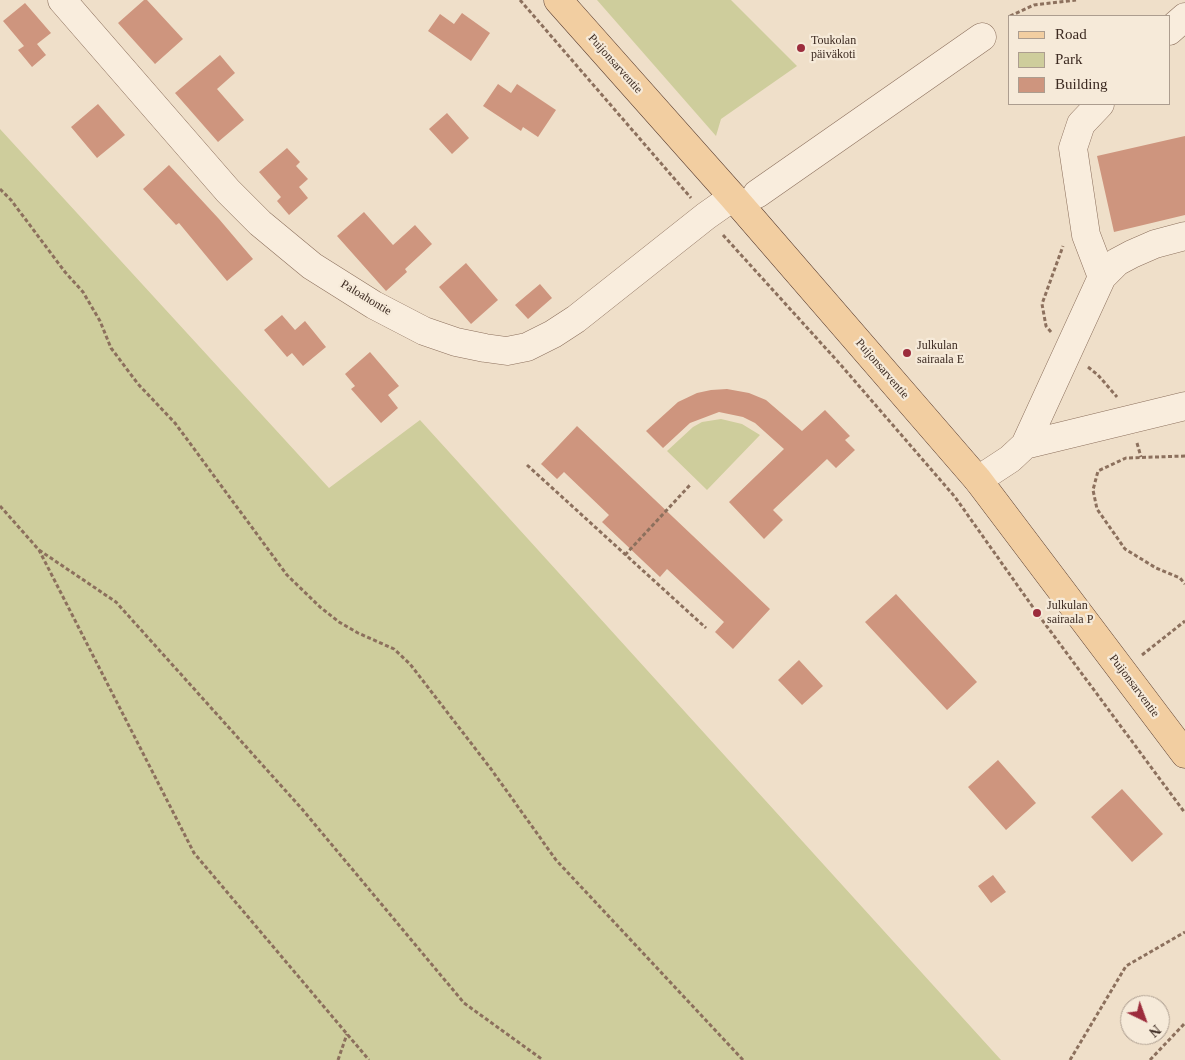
<!DOCTYPE html>
<meta charset="utf-8">
<style>
body{margin:0}
#map{position:relative;width:1185px;height:1060px;overflow:hidden;background:#efdfc9;font-family:"Times New Roman",serif}
canvas{display:block}
.legend{position:absolute;left:1008px;top:15px;width:162px;height:90px;box-sizing:border-box;background:#f6ead9;border:1px solid #ac9d8f;margin:0;padding:6px 9px;list-style:none;font-size:15px;color:#3c2a21}
.legend li{display:flex;align-items:center;gap:10px;height:25px}
.legend b{width:25px;border:1px solid #ac9d8f}
.north{position:absolute;left:1120px;top:995px;width:50px;height:50px;box-sizing:border-box;background:#f6ead9;border:1px solid #ac9d8f;border-radius:50%;rotate:138deg;font-size:14px;font-weight:700;line-height:20px;text-align:center;color:#3c2a21}
.north::after{content:'';display:block;margin:auto;width:18px;height:22px;background:#9c2c3c;clip-path:polygon(50% 0,100% 100%,50% 72%,0 100%)}
</style>
<div id="map">
<canvas width="1185" height="1060"></canvas>
<ul class="legend">
<li><b style="height:6px;background:#f2cea1"></b>Road</li>
<li><b style="height:14px;background:#cecd9c"></b>Park</li>
<li><b style="height:14px;background:#ce957e"></b>Building</li>
</ul>
<div class="north">N</div>
</div>
<script>
const ctx = document.querySelector('canvas').getContext('2d');
ctx.lineJoin = 'round';
function fill(path, color) {
  ctx.fillStyle = color;
  ctx.fill(path, 'evenodd');
}
function toPath(rows) {
  const path = new Path2D();
  for (const r of rows) {
    path.moveTo(r[0], r[1]);
    for (let i = 2; i < r.length; i += 2) path.lineTo(r[i], r[i + 1]);
  }
  return path;
}
function stroke(path, color, width, dash) {
  ctx.strokeStyle = color;
  ctx.lineWidth = width;
  ctx.lineCap = dash ? 'butt' : 'round';
  ctx.setLineDash(dash || []);
  ctx.stroke(path);
}
function label(font, color, halo, rows, align = 'center') {
  ctx.font = font + ' "Times New Roman",serif';
  ctx.lineWidth = 4.5;
  ctx.setLineDash([]);
  ctx.textBaseline = 'middle';
  ctx.strokeStyle = halo;
  ctx.fillStyle = color;
  for (const [text, x, y, turn = 0] of rows) {
    ctx.save();
    ctx.translate(x, y);
    ctx.rotate((+turn || 0) * Math.PI / 180);
    ctx.textAlign = isNaN(turn) ? turn : align;
    if (halo) ctx.strokeText(text, 0, 0);
    ctx.fillText(text, 0, 0);
    ctx.restore();
  }
}
const green = toPath([
 [597,0,731,0,797,66,721,119,716,136],
 [0,129,329,488,420,420,1001,1060,0,1060],
 [721,419,742,424,760,435,707,490,667,451,693,427,702,422]
]);
const building = toPath([
 [144,0,147,0,183,39,155,64,118,23],
 [25,3,51,33,37,44,46,55,32,67,18,50,24,46,3,21],
 [462,13,490,33,471,61,428,31,440,14,454,24],
 [220,55,235,73,217,89,244,120,218,142,175,93],
 [498,84,511,93,517,84,556,110,538,137,523,127,521,131,483,106],
 [98,104,125,135,97,158,71,127],
 [447,113,469,138,452,154,429,129],
 [1185,136,1185,215,1114,232,1097,156],
 [287,148,300,162,296,166,308,179,299,187,308,198,289,215,277,201,281,197,259,172],
 [169,165,219,219,253,259,227,281,179,223,176,225,143,189],
 [364,212,393,245,415,225,432,244,405,269,407,272,386,291,337,236],
 [466,263,498,300,471,324,439,287],
 [540,284,552,298,528,319,515,305],
 [282,315,295,330,305,321,326,347,303,366,292,353,287,357,264,330],
 [370,352,399,386,388,395,398,408,381,423,351,389,355,386,345,374],
 [727,389,749,393,766,400,802,431,825,410,850,436,845,440,855,450,836,468,827,459,773,510,783,520,764,539,729,502,784,449,755,423,743,417,719,412,690,423,663,448,646,431,678,402,697,393,711,390],
 [577,426,770,609,733,649,715,632,724,622,667,569,660,577,642,560,602,522,609,515,564,472,557,479,541,464],
 [896,594,977,682,947,710,865,622],
 [799,660,823,686,802,705,778,680],
 [998,760,1036,803,1006,830,968,787],
 [1122,789,1163,834,1132,862,1091,817],
 [993,875,1006,892,991,903,978,886]
]);
const path = toPath([
 [520,0,691,198],
 [1010,16,1034,5,1076,0],
 [0,189,11,200,65,272,83,292,100,321,111,348,138,384,175,423,287,575,320,607,339,622,358,633,394,649,410,664,491,769,556,860,743,1060],
 [723,235,840,364,955,497,1037,613,1185,813],
 [1051,332,1046,326,1042,304,1063,246],
 [1088,367,1098,375,1117,397],
 [1137,443,1141,457],
 [1185,456,1126,458,1098,471,1093,490,1097,509,1125,549,1156,568,1180,578,1185,584],
 [527,465,706,628],
 [0,506,39,550,194,853,369,1060],
 [39,550,116,602,302,809,464,1003,543,1060],
 [625,555,690,485],
 [1142,655,1185,621],
 [338,1060,347,1034],
 [1070,1060,1126,966,1185,932],
 [1150,1060,1185,1023]
]);
const minor = toPath([
 [62,0,228,191,260,223,312,266,374,305,424,331,456,342,485,348,507,351,527,347,553,334,576,319,706,216,733,197],
 [1169,31,1185,17],
 [1100,104,1081,124,1073,148,1086,235,1102,277],
 [757,194,982,37],
 [1025,445,1185,406],
 [978,480,1010,459,1025,445,1102,277,1117,262,1132,254,1155,244,1185,236]
]);
const major = toPath([
 [558,0,733,197,978,480,1185,754]
]);
const markers = [
 [801,48,5,"#9c2c3c"],
 [907,353,5,"#9c2c3c"],
 [1037,613,5,"#9c2c3c"]
];
const poiNames = [
 ["Toukolan",811,41],
 ["päiväkoti",811,55],
 ["Julkulan",917,346],
 ["sairaala E",917,360],
 ["Julkulan",1047,606],
 ["sairaala P",1047,620]
];
const streetNames = [
 ["Puijonsarventie",615,64,48],
 ["Paloahontie",366,298,31],
 ["Puijonsarventie",882,369,49],
 ["Puijonsarventie",1134,686,53]
];
fill(green, '#cecd9c');
fill(building, '#ce957e');
stroke(minor, '#8c705d', 29);
stroke(major, '#5a3e31', 29);
stroke(path, '#8c705d', 3, [4, 2.5]);
stroke(minor, '#f9eddd', 28);
stroke(major, '#f2cea1', 28);
for (const [x, y, r, color] of markers) {
  const dot = new Path2D();
  dot.arc(x, y, r, 0, 2 * Math.PI);
  ctx.fillStyle = color;
  ctx.fill(dot);
  stroke(dot, '#f6ead9', 2);
}
label('12px', '#3c2a21', '#f6ead9', poiNames, 'left');
label('12px', '#3c2a21', '#f6ead9', streetNames);
</script>
